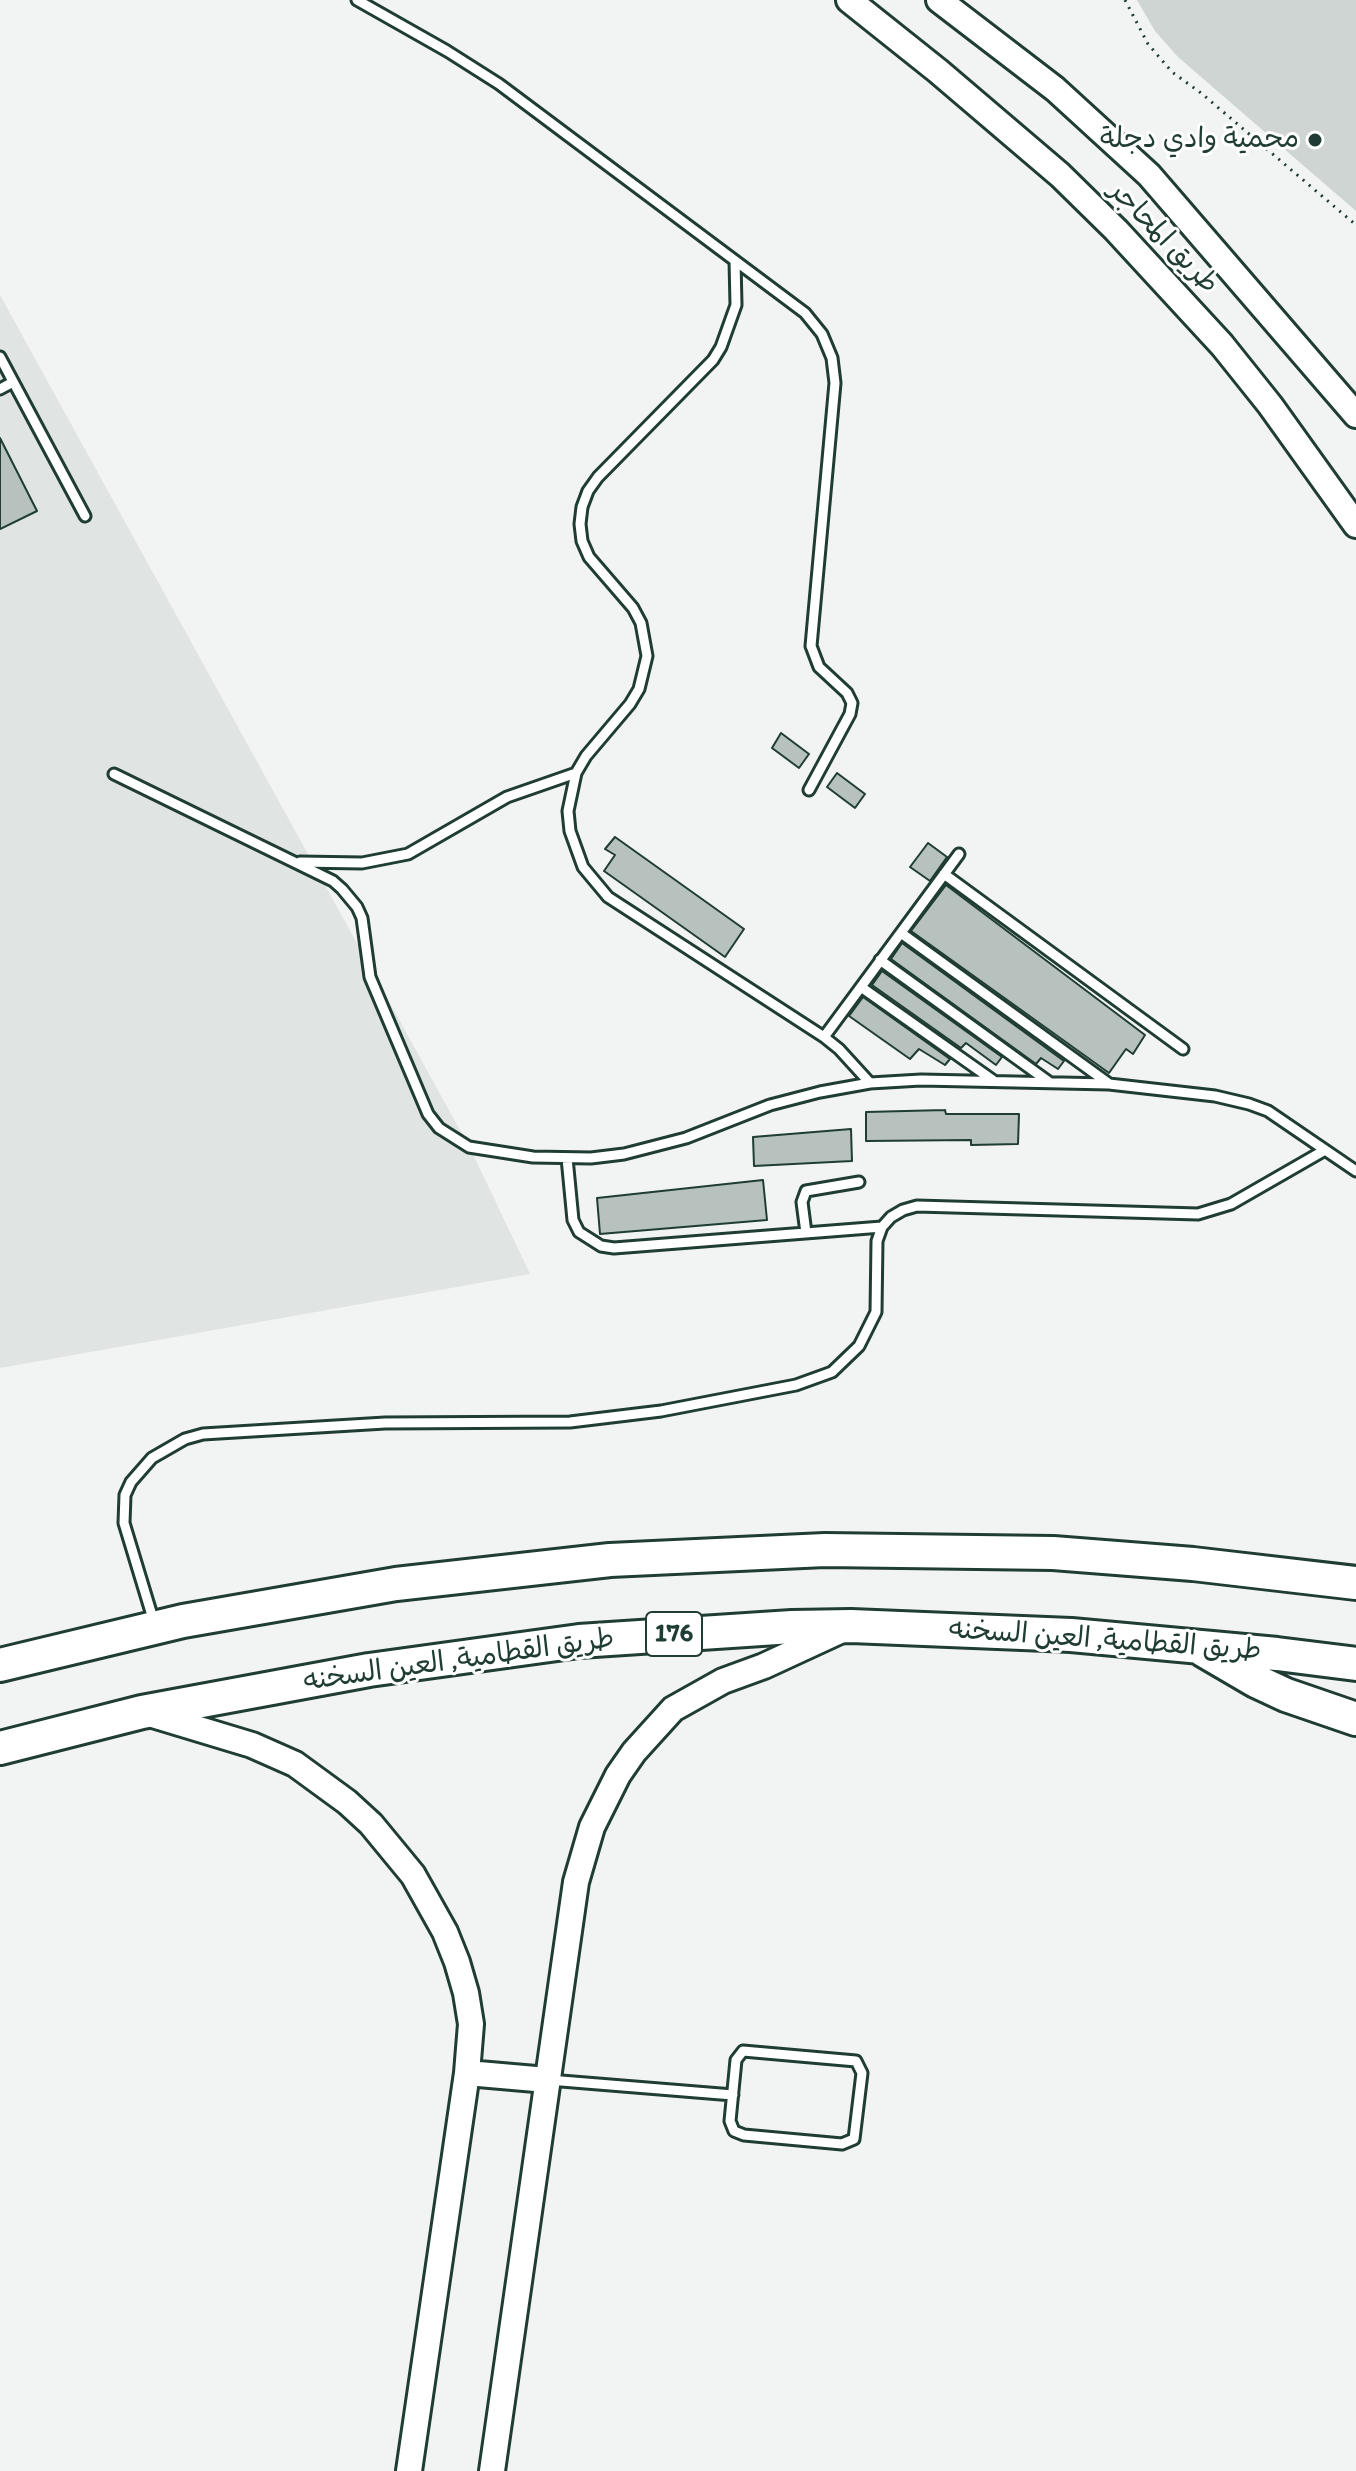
<!DOCTYPE html>
<meta charset="utf-8">
<style>
body{margin:0}
canvas{display:block;background:#f2f3f3}
</style>
<canvas width="1356" height="2471"></canvas>
<script>
const ctx = document.querySelector('canvas').getContext('2d');
ctx.lineJoin = 'round';
function fill(path, color) {
  ctx.fillStyle = color;
  ctx.fill(path, 'evenodd');
}
function toPath(rows) {
  const path = new Path2D();
  for (const r of rows) {
    path.moveTo(r[0], r[1]);
    for (let i = 2; i < r.length; i += 2) path.lineTo(r[i], r[i + 1]);
  }
  return path;
}
function stroke(path, color, width, dash) {
  ctx.strokeStyle = color;
  ctx.lineWidth = width;
  ctx.lineCap = dash ? 'butt' : 'round';
  ctx.setLineDash(dash || []);
  ctx.stroke(path);
}
function label(font, color, halo, rows, align = 'center') {
  ctx.font = font + ' Itim,"Playpen Sans Arabic",sans-serif';
  ctx.lineWidth = 6;
  ctx.setLineDash([]);
  ctx.textBaseline = 'middle';
  ctx.strokeStyle = halo;
  ctx.fillStyle = color;
  for (const [text, x, y, turn = 0] of rows) {
    ctx.save();
    ctx.translate(x, y);
    ctx.rotate((+turn || 0) * Math.PI / 180);
    ctx.textAlign = isNaN(turn) ? turn : align;
    if (halo) ctx.strokeText(text, 0, 0);
    ctx.fillText(text, 0, 0);
    ctx.restore();
  }
}
const built = toPath([
 [0,295,472,1152,530,1274,0,1368]
]);
const green = toPath([
 [1137,0,1356,0,1356,211,1178,57,1155,31]
]);
const building = toPath([
 [0,438,37,511,0,529,0,438],
 [781,733,809,754,799,768,772,748,781,733],
 [837,773,865,794,855,808,827,787,837,773],
 [615,837,744,929,725,957,604,871,615,855,605,849,615,837],
 [928,843,947,857,930,881,910,867,928,843],
 [946,885,1145,1035,1133,1054,1126,1049,1109,1073,911,931,946,885],
 [902,943,1064,1061,1058,1069,1041,1058,1036,1064,891,959,902,943],
 [882,971,1002,1057,996,1065,966,1043,961,1048,872,985,882,971],
 [863,997,950,1059,945,1065,919,1049,910,1059,849,1016,863,997],
 [945,1110,946,1114,1019,1114,1018,1144,971,1145,971,1140,866,1141,866,1112,945,1110],
 [851,1129,852,1161,754,1166,753,1137,851,1129],
 [763,1180,767,1220,600,1234,597,1198,763,1180]
]);
const path = toPath([
 [1125,0,1148,44,1172,72,1201,93,1356,225]
]);
const lane = toPath([
 [357,0,447,51,499,84,805,313,822,334,832,358,835,383,811,646,819,667,847,693,852,703,850,714,809,790],
 [735,261,736,305,721,347,713,360,598,477,588,491,582,507,580,524,582,541,589,557,633,608,641,623,647,656,639,689,630,704,586,756,576,773,568,811,570,831,583,867,608,897,824,1037,839,1049,870,1083],
 [0,357,85,516],
 [0,389,13,382],
 [114,774,333,881,342,889,357,907,362,918,370,977,428,1114,439,1128,469,1147,533,1157,591,1158,624,1154,686,1138,770,1105,820,1092,870,1083,921,1080,1109,1084,1215,1096,1249,1104,1268,1111,1356,1171],
 [300,862,362,863,408,854,507,797,576,773],
 [944,874,1183,1049],
 [901,933,1108,1083],
 [880,960,1049,1082],
 [861,987,994,1081],
 [824,1037,959,854],
 [567,1158,573,1220,579,1232,601,1246,614,1248,882,1227],
 [806,1233,802,1202,806,1191,859,1182],
 [154,1622,124,1523,125,1495,131,1482,152,1458,185,1439,203,1434,385,1423,570,1422,661,1411,796,1385,832,1372,859,1346,876,1312,877,1241,882,1227,891,1217,903,1210,917,1206,1198,1214,1231,1204,1325,1150],
 [743,2051,856,2061,862,2073,854,2139,842,2144,744,2135,734,2131,730,2121,736,2060,743,2051],
 [549,2080,733,2095]
]);
const secondary = toPath([
 [849,0,938,71,1060,175,1116,230,1222,345,1270,405,1356,525],
 [939,0,1055,89,1149,175,1356,415],
 [146,1713,252,1745,295,1764,347,1802,371,1824,413,1875,445,1932,457,1962,466,1993,471,2024,467,2073,409,2471],
 [467,2073,547,2080],
 [492,2471,576,1882,592,1827,618,1775,634,1752,673,1709,723,1681,764,1666,844,1629]
]);
const highway = toPath([
 [1203,1650,1256,1681,1286,1695,1356,1719],
 [0,1665,183,1621,396,1584,610,1560,825,1550,1053,1553,1193,1564,1356,1583],
 [0,1748,142,1712,369,1670,579,1641,792,1627,851,1626,1071,1635,1277,1654,1356,1664]
]);
const markers = [
 [1315,140,8,"#1f3d34"]
];
const shields = [
 [674,1634,56]
];
const shieldNames = [
 ["176",674,1634]
];
const poiNames = [
 ["محمية وادي دجلة",1299,140]
];
const streetNames = [
 ["طريق المحاجر",1163,238,46],
 ["طريق القطامية, العين السخنه",1105,1641,4],
 ["طريق القطامية, العين السخنه",459,1661,-8]
];
fill(built, '#e0e4e3');
fill(green, '#ced5d3');
fill(building, '#b7c1bd');
stroke(building, '#1f3d34', 2);
stroke(lane, '#1f3d34', 15);
stroke(secondary, '#1f3d34', 30);
stroke(highway, '#1f3d34', 38);
stroke(path, '#1f3d34', 3, [2, 6]);
stroke(lane, '#fff', 9);
stroke(secondary, '#fff', 24);
stroke(highway, '#fff', 32);
for (const [x, y, r, color] of markers) {
  const dot = new Path2D();
  dot.arc(x, y, r, 0, 2 * Math.PI);
  ctx.fillStyle = color;
  ctx.fill(dot);
  stroke(dot, '#fff', 3);
}
for (const [x, y, w] of shields) {
  const box = new Path2D();
  box.roundRect(x - w / 2, y - 22, w, 44, 6);
  ctx.fillStyle = '#fff';
  ctx.fill(box);
  stroke(box, '#1f3d34', 2);
}
label('bold 26px', '#1f3d34', null, shieldNames);
label('28px', '#1f3d34', '#fff', poiNames, 'right');
label('28px', '#1f3d34', '#fff', streetNames);
</script>
